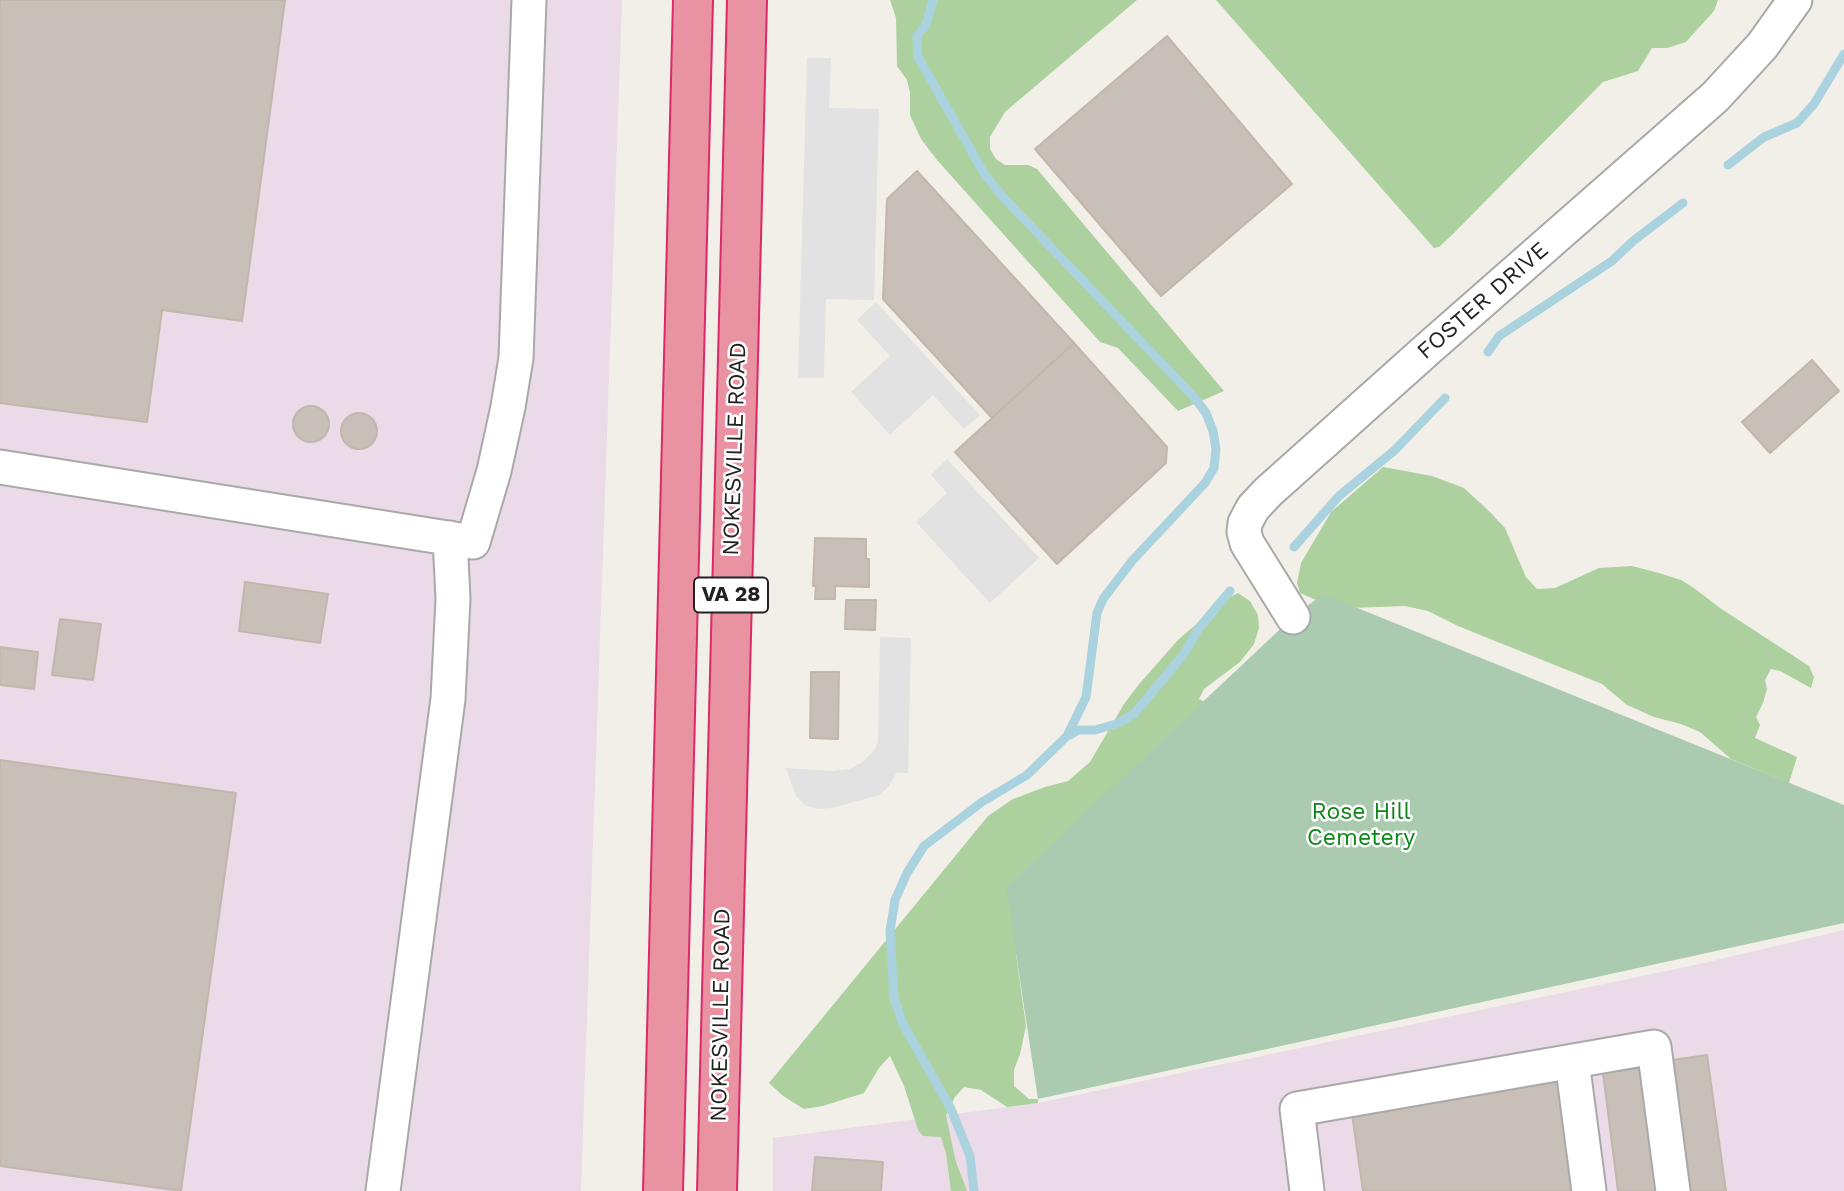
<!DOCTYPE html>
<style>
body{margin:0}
canvas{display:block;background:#f2efe9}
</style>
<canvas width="1844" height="1191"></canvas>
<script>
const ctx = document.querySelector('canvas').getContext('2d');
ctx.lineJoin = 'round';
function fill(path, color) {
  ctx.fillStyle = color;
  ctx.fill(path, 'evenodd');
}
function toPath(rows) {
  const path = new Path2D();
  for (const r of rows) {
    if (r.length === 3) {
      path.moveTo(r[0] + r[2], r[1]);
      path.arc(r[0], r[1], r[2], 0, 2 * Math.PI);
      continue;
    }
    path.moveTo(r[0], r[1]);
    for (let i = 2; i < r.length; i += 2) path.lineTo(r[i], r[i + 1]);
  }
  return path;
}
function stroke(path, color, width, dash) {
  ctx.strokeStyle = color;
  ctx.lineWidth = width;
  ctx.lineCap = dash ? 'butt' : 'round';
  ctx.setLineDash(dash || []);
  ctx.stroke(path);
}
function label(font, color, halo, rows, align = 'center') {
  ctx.font = font + ' "Work Sans",sans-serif';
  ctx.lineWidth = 5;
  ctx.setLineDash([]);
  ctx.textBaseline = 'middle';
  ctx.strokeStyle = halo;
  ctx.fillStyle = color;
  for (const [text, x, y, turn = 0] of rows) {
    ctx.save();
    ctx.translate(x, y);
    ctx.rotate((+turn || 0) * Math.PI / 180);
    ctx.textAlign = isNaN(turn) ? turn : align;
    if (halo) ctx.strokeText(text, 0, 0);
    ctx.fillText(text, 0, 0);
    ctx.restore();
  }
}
const industrial = toPath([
 [0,0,622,0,581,1191,0,1191],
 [1844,930,1844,1191,773,1191,773,1138,1038,1103,1699,964]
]);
const forest = toPath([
 [890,0,1137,0,1005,112,990,137,990,149,996,159,1005,165,1028,165,1037,169,1224,391,1178,411,1118,348,1100,342,937,160,921,139,910,115,910,93,907,80,897,66,896,18],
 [1216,0,1718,0,1714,11,1686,42,1667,48,1652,48,1638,71,1603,82,1452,235,1439,247,1434,248],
 [1383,467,1432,476,1464,488,1490,512,1505,528,1526,577,1537,589,1555,588,1599,568,1632,566,1659,573,1681,580,1694,588,1720,608,1809,666,1814,677,1811,688,1780,671,1771,669,1765,680,1767,689,1763,703,1756,717,1760,725,1755,738,1797,757,1789,783,1731,759,1700,732,1681,724,1654,717,1627,705,1602,684,1458,626,1428,611,1405,606,1351,608,1330,606,1300,593,1297,583,1301,563,1331,512],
 [1238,593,1250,601,1258,615,1259,628,1254,644,1240,662,1204,689,1199,699,1212,706,1016,954,1026,1026,1020,1054,1014,1070,1014,1086,1029,1099,1038,1099,1038,1103,1007,1107,981,1090,964,1087,955,1097,946,1116,956,1162,967,1191,951,1191,946,1153,941,1137,923,1136,918,1130,904,1086,890,1056,879,1068,864,1093,823,1106,804,1109,783,1096,769,1083,988,816,1013,799,1045,787,1068,781,1090,762,1124,704,1140,683,1178,640,1223,601]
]);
const cemetery = toPath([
 [1323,594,1844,805,1844,923,1038,1099,1006,887,1293,617]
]);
const parking = toPath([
 [807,58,831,58,829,108,879,109,874,300,826,299,824,378,798,378],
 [876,302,980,415,964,429,933,395,890,435,851,392,890,356,857,320],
 [947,459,1039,558,990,603,916,522,947,493,931,475],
 [880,637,911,638,908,773,896,773,889,786,880,795,831,808,818,809,806,806,796,796,786,768,832,771,849,769,863,762,875,749,878,741]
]);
const stream = toPath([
 [933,0,926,25,917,36,918,57,985,175,1003,197,1194,397,1206,413,1213,431,1216,449,1214,468,1205,483,1132,561,1103,599,1097,613,1086,697,1067,736,1027,775,982,802,924,846,907,873,895,900,890,931,894,998,903,1024,951,1109,970,1156,974,1191],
 [1728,165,1764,137,1797,123,1814,104,1844,54],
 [1488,352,1499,336,1612,261,1633,241,1683,203],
 [1294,547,1339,496,1395,450,1445,398],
 [1070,735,1078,730,1095,730,1116,724,1134,714,1184,654,1199,628,1230,591]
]);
const building = toPath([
 [0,0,285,0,242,321,162,310,147,422,0,403,0,0],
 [1167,36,1292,184,1161,296,1035,149,1167,36],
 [917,171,1074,343,992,418,883,299,887,199,917,171],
 [1074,343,1167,447,1166,463,1057,564,955,452,1074,343],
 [1812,360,1839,391,1770,453,1742,422,1812,360],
 [311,424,18],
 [359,431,18],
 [815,538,866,539,866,559,869,559,869,587,835,586,835,599,815,599,816,586,813,586,815,538],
 [245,582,328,594,320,643,239,631,245,582],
 [846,600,876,600,875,630,845,629,846,600],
 [60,619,101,624,93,680,52,675,60,619],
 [0,647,38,652,34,689,0,685,0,647],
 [811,672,839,672,838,739,810,738,811,672],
 [0,760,236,793,181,1191,0,1166,0,760],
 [1707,1055,1726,1191,1683,1191,1665,1061,1707,1055],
 [1640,1068,1656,1191,1618,1191,1603,1073,1640,1068],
 [1562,1077,1578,1191,1363,1191,1351,1107,1562,1077],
 [815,1157,883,1162,881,1191,812,1191,815,1157]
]);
const minor = toPath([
 [0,467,473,542,494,471,508,407,516,358,529,0],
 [1293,617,1247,543,1244,532,1245,523,1253,508,1268,492,1430,347,1715,97,1762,46,1795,0],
 [1572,1061,1589,1191],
 [383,1191,448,699,453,599,450,538],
 [1307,1191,1297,1109,1654,1047,1673,1191]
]);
const highway = toPath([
 [663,1191,693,0],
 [717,1191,747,0]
]);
const shields = [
 [731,595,74]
];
const shieldNames = [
 ["VA 28",731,595]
];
const streetNames = [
 ["FOSTER DRIVE",1483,301,-41],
 ["NOKESVILLE ROAD",735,449,-88],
 ["NOKESVILLE ROAD",721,1015,-89]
];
const parkNames = [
 ["Rose Hill",1361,812],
 ["Cemetery",1361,838]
];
fill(industrial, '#ebdbe8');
fill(forest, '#add19e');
fill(cemetery, '#aacbaf');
fill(parking, '#e2e2e2');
stroke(stream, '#aad3df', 9);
fill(building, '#c7bfb8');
stroke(building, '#c4b6ab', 2);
stroke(minor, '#a9a9a9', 37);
stroke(highway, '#dc2a67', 42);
stroke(minor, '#fff', 33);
stroke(highway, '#e892a2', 38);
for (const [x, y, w] of shields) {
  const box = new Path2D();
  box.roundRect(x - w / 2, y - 17.5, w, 35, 5);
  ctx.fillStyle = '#fff';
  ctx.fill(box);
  stroke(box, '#222', 2);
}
label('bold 21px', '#222', null, shieldNames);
label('23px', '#222', '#fff', streetNames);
label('23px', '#0c8416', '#fff', parkNames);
</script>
